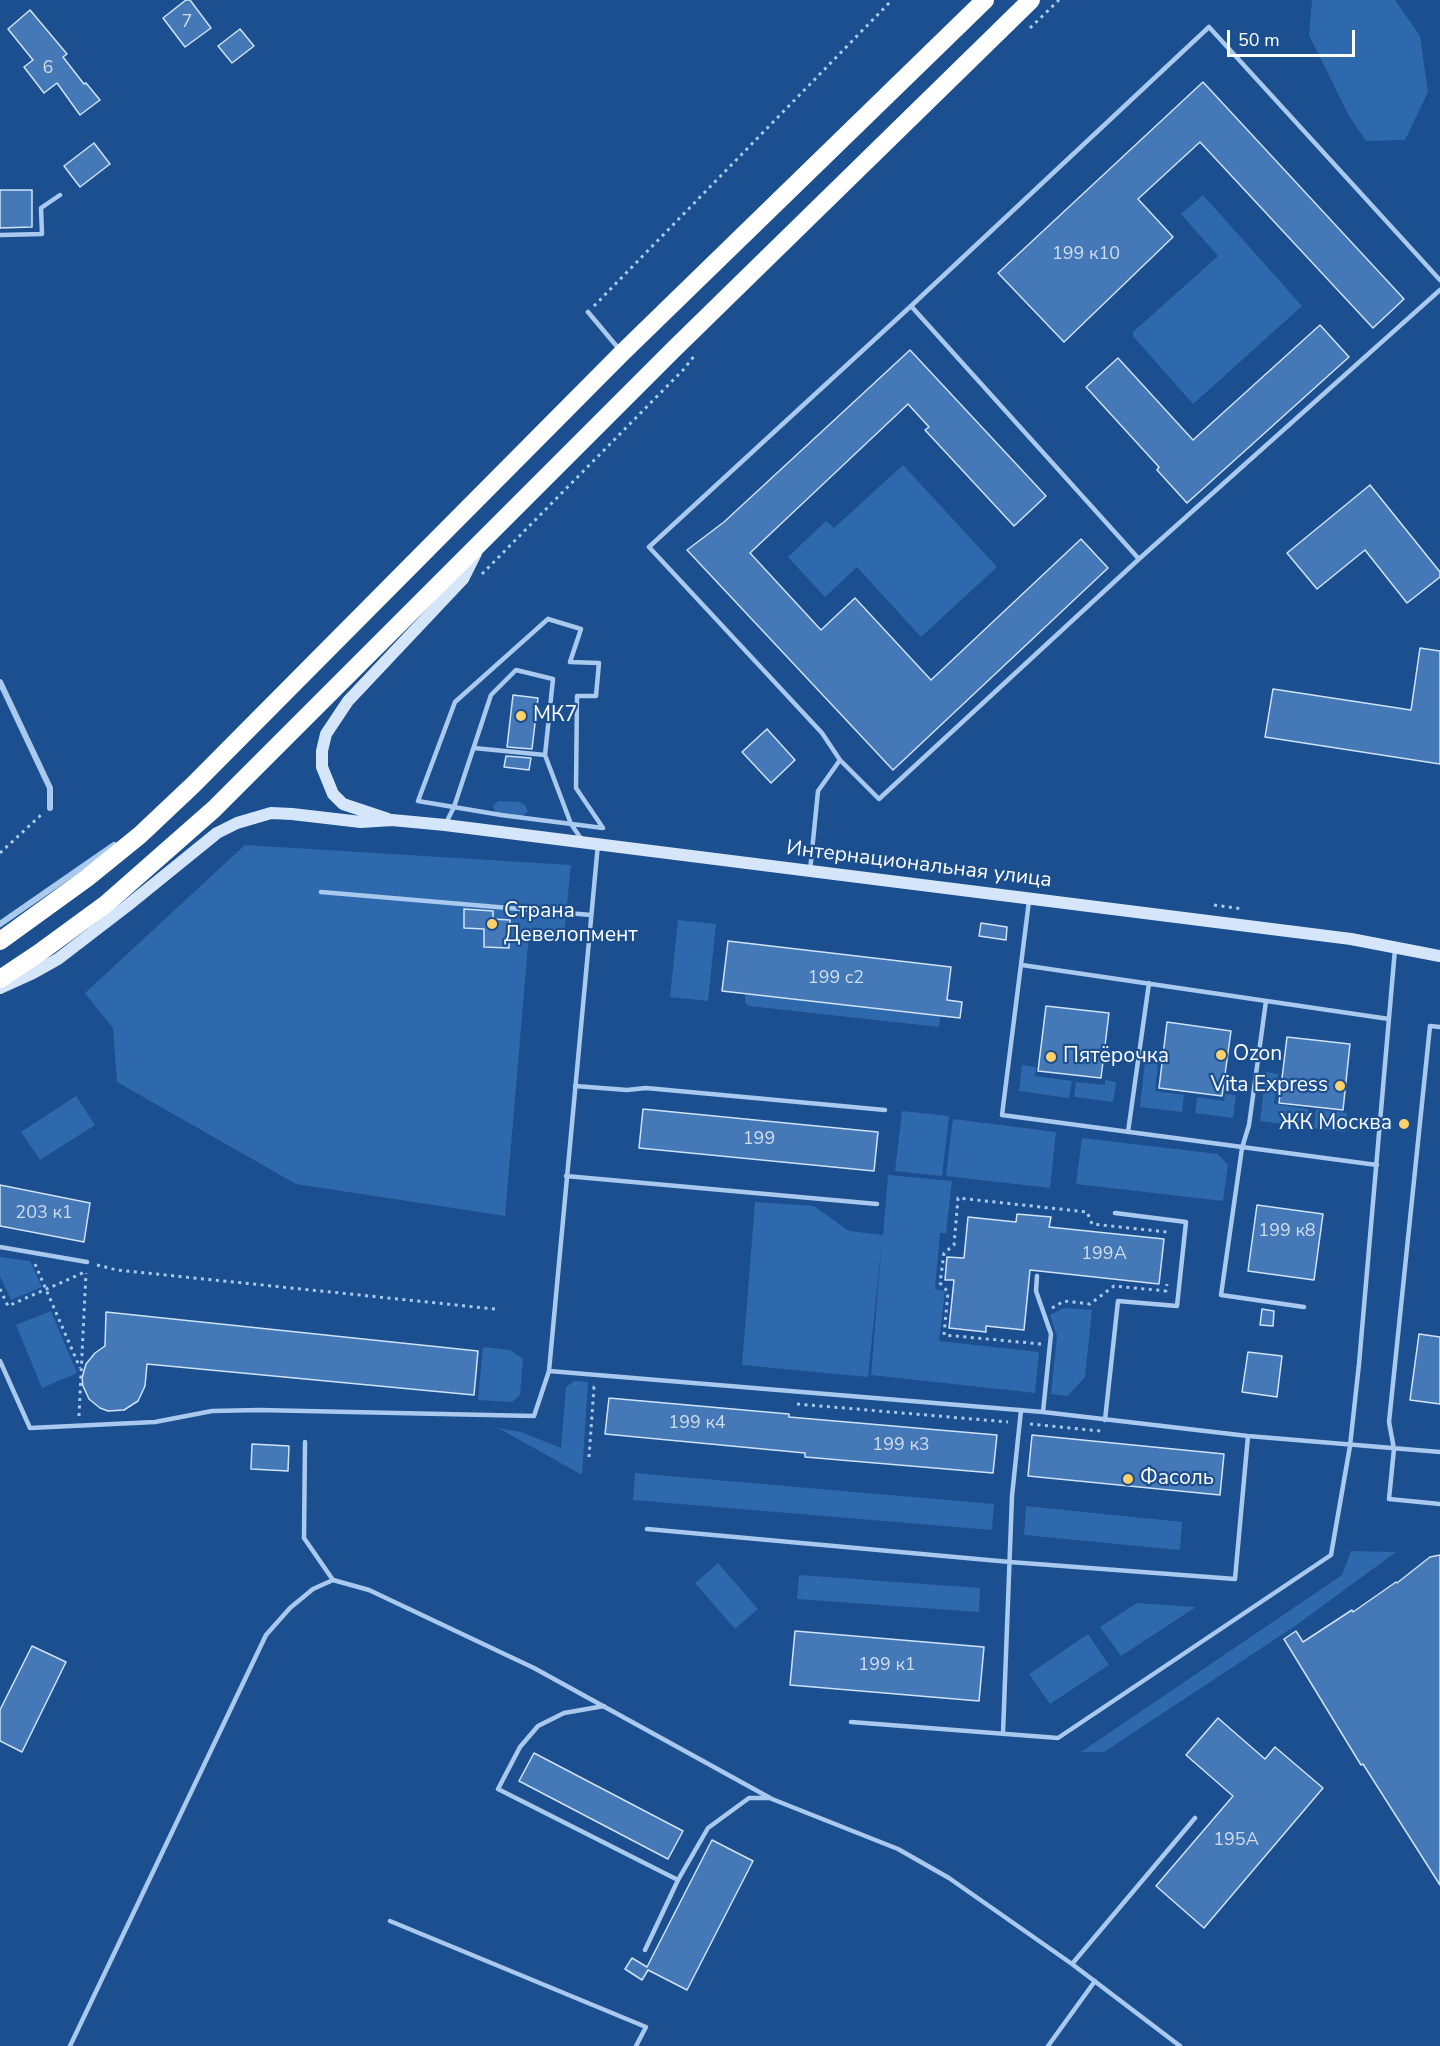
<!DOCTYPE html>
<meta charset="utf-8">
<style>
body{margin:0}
#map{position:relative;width:1440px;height:2046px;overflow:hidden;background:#1b4f8f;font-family:"Nunito Sans",sans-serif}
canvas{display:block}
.scale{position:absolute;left:1227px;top:30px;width:128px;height:27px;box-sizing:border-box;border:3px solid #fff;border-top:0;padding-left:8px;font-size:18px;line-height:21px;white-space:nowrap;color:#fff;-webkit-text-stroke:4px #1b4f8f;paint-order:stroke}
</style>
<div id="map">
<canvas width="1440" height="2046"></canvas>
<div class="scale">50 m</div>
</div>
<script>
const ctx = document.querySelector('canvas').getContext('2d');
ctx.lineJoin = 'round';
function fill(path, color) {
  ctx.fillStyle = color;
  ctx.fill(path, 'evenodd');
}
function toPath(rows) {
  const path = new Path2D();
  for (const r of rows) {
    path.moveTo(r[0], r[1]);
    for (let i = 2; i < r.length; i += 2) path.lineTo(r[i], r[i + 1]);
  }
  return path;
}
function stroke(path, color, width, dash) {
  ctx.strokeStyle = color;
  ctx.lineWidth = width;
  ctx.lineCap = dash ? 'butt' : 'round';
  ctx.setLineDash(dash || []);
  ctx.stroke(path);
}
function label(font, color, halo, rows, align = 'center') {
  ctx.font = font + ' "Nunito Sans",sans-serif';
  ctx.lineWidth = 4.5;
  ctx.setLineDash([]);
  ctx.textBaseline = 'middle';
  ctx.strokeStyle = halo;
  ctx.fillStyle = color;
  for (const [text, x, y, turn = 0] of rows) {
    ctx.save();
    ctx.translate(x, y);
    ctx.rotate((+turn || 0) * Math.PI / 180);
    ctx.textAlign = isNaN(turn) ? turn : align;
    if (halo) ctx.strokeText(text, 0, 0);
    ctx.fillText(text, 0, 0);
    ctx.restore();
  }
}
const green = toPath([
 [1312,0,1395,0,1420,36,1428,92,1405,140,1366,141,1349,116,1309,35],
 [1203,195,1302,306,1193,404,1133,336,1133,332,1218,256,1181,214],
 [903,465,997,567,921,637,857,567,825,597,788,557,826,521,834,528],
 [498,801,520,802,525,805,528,812,520,817,496,813,493,806],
 [245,845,571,865,564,935,529,934,505,1216,296,1184,117,1082,113,1028,85,993],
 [678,920,716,924,708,1001,670,997],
 [728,941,799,949,793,999,940,1016,939,1027,749,1006,745,1003,745,994,722,991],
 [1145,1062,1158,1064,1155,1091,1184,1095,1182,1112,1140,1107],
 [1022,1065,1036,1067,1035,1076,1072,1081,1069,1098,1019,1091],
 [1266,1072,1278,1074,1274,1104,1308,1109,1306,1127,1260,1121],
 [1105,1080,1116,1082,1113,1102,1074,1097,1076,1082,1105,1085],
 [1225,1094,1236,1095,1233,1118,1195,1113,1197,1097,1224,1101],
 [76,1096,95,1125,40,1160,21,1132],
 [1316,1109,1347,1113,1345,1132,1314,1128],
 [902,1111,949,1116,942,1176,895,1171],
 [953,1119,1056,1132,1050,1188,946,1176],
 [1082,1138,1218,1154,1228,1165,1223,1201,1076,1184],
 [888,1175,952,1181,946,1233,940,1233,935,1289,945,1291,939,1341,1039,1352,1035,1393,871,1375,882,1240,868,1377,742,1365,755,1202,814,1206,849,1231,883,1235],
 [0,1257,30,1261,42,1287,11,1300,0,1276],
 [1064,1308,1092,1310,1085,1377,1068,1396,1051,1394,1057,1336,1050,1315],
 [51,1311,77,1373,42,1388,16,1325],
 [483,1347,510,1350,523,1359,520,1395,512,1402,478,1400],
 [574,1381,588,1382,582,1475,498,1428,521,1432,561,1448,566,1387],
 [635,1473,994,1504,992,1530,633,1500],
 [1026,1506,1182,1522,1180,1550,1024,1535],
 [1351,1551,1396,1552,1295,1626,1104,1752,1081,1752,1342,1575],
 [718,1563,758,1609,735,1629,695,1583],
 [799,1575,980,1588,979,1612,797,1599],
 [1137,1603,1196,1607,1121,1656,1100,1627],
 [1088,1634,1109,1665,1050,1704,1029,1674]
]);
const building = toPath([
 [186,0,190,0,211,28,185,47,163,18,186,0],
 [30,10,67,54,63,57,84,84,86,83,100,100,80,115,57,83,44,93,24,67,33,60,8,29,30,10],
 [240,29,254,46,232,63,218,46,240,29],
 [1203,82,1404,299,1373,328,1200,142,1138,199,1173,237,1064,342,998,273,1203,82],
 [94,143,110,164,80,187,64,166,94,143],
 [0,190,32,190,32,227,0,228,0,190],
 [1320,325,1349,357,1187,503,1157,470,1159,467,1086,387,1118,358,1193,440,1320,325],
 [910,350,1046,496,1014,526,925,430,929,427,908,404,750,553,821,630,855,598,931,680,1081,539,1108,568,893,770,687,550,724,522,910,350],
 [1370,485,1440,572,1440,577,1407,603,1365,550,1317,589,1287,553,1370,485],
 [1420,648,1440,651,1440,764,1265,737,1273,689,1411,710,1420,648],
 [513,695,538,698,532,749,507,747,513,695],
 [767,729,795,760,771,783,742,752,767,729],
 [506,756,531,758,529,770,504,767,506,756],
 [464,909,493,911,493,919,510,920,509,948,484,947,484,929,464,928,464,909],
 [981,923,1007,927,1006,940,979,936,981,923],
 [728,941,951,967,947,1000,962,1002,960,1018,722,991,728,941],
 [1046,1006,1109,1013,1101,1078,1038,1071,1046,1006],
 [1167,1022,1231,1031,1222,1096,1159,1088,1167,1022],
 [1287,1037,1350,1044,1343,1110,1279,1103,1287,1037],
 [643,1109,878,1132,874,1171,639,1148,643,1109],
 [0,1185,90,1203,84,1242,0,1226,0,1185],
 [1257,1205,1323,1214,1314,1280,1248,1271,1257,1205],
 [1017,1214,1051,1217,1049,1227,1164,1239,1159,1284,1030,1270,1024,1330,986,1326,986,1332,949,1328,954,1280,945,1280,947,1257,964,1258,968,1217,1016,1222,1017,1214],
 [1262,1309,1274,1311,1273,1326,1260,1325,1262,1309],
 [106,1312,478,1351,474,1395,147,1364,145,1386,138,1401,124,1410,108,1411,100,1408,89,1399,83,1386,82,1378,86,1364,95,1353,105,1346,106,1312],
 [1419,1334,1440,1337,1440,1404,1410,1400,1419,1334],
 [1248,1352,1282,1356,1277,1397,1242,1392,1248,1352],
 [609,1398,789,1414,789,1417,997,1435,993,1473,805,1457,805,1453,605,1434,609,1398],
 [1032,1435,1224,1454,1220,1495,1028,1476,1032,1435],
 [252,1444,289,1446,288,1471,251,1469,252,1444],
 [1440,1555,1440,1885,1363,1764,1361,1765,1284,1639,1296,1631,1303,1642,1352,1610,1353,1612,1396,1582,1397,1583,1430,1557,1440,1555],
 [795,1631,984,1647,979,1701,790,1685,795,1631],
 [32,1646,66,1662,22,1752,0,1741,0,1710,32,1646],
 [1218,1718,1265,1759,1275,1747,1323,1788,1204,1928,1156,1886,1233,1796,1186,1755,1218,1718],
 [534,1753,683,1831,668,1859,519,1781,534,1753],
 [712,1840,753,1861,687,1990,648,1970,642,1980,625,1969,632,1958,647,1967,712,1840]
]);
const path = toPath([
 [1030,28,1059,0],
 [594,306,892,0],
 [482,574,684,369,695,355],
 [0,853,42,814],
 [1214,905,1243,909],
 [35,1264,80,1368],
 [97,1265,117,1270,495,1309],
 [0,1289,8,1306,85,1272],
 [1052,1308,1064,1301,1090,1304,1114,1286,1166,1291,1167,1284],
 [1041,1344,944,1335,948,1292,940,1283,944,1253,954,1245,958,1198,1087,1212,1092,1224,1167,1232],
 [797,1404,1008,1422],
 [79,1416,86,1273],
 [1030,1424,1101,1431],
 [589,1457,594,1387,596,1387]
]);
const lane = toPath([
 [0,235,42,234,41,208,60,195],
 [911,306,1209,27,1440,280],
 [588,312,619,349],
 [548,619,581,629,570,662,599,663,596,696,577,696,576,788,603,828,501,815,418,801,455,702,548,619],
 [474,748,545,755,571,824,582,840],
 [840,760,822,733,649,547,911,306,1139,559],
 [446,823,454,807,491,695,516,670,553,679,545,755],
 [810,871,818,791,840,760,879,799,1139,559,1440,290],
 [321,892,591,915],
 [1029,901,1002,1115,1377,1165],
 [1022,965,1389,1019],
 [1266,1001,1249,1125,1242,1148,1221,1295,1304,1307],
 [1440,1027,1430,1026,1389,1422,1394,1449,1389,1499,1440,1504],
 [575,1086,627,1090,646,1088,885,1110],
 [1128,1132,1149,983],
 [566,1176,877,1204],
 [0,1247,87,1262],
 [1037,1276,1036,1291,1051,1334,1043,1412],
 [0,1361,30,1428,155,1422,212,1411,259,1410,534,1416,549,1371,598,844],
 [549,1371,1043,1412,1248,1436,1440,1452],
 [1105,1420,1118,1301,1177,1306,1186,1222,1115,1213],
 [305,1442,304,1538,333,1580],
 [647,1529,1010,1562,1235,1579,1248,1436],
 [604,1706,564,1713,538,1726,520,1747,498,1789,678,1880],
 [851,1722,1058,1738,1331,1555,1350,1446,1359,1364,1395,949],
 [1003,1733,1012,1496,1021,1410],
 [390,1921,646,2027,636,2046],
 [645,1950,678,1880,708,1828,749,1798,770,1798],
 [1072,1964,1195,1818],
 [70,2046,266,1635,290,1608,313,1589,333,1580,369,1590,534,1668,772,1799,898,1849,949,1878,1072,1964,1180,2046],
 [1048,2046,1095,1981]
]);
const street = toPath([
 [0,682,50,788,50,808],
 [0,924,114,845]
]);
const secondary = toPath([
 [388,819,343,804,333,794,322,767,322,751,326,734,348,701,463,579,476,553],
 [0,988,33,973,58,959,127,906,217,833,237,823,271,813,292,814,361,822,392,820,445,825,1351,939,1440,956]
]);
const highway = toPath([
 [0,941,87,878,140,835,193,785,622,353,985,0],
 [0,979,39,953,106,904,214,809,674,349,1031,0]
]);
const markers = [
 [521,716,6,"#ffd166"],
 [492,924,6,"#ffd166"],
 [1221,1055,6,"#ffd166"],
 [1051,1057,6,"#ffd166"],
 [1340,1086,6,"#ffd166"],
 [1404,1124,6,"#ffd166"],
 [1128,1479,6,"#ffd166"]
];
const numberNames = [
 ["7",187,23],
 ["6",48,69],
 ["199 к10",1086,255],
 ["199 с2",836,979],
 ["199",759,1140],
 ["203 к1",44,1214],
 ["199 к8",1287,1232],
 ["199А",1104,1255],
 ["199 к4",697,1424],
 ["199 к3",901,1446],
 ["199 к1",887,1666],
 ["195А",1236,1841]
];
const poiNames = [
 ["МК7",533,716],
 ["Страна",504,912],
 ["Девелопмент",504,936],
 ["Ozon",1233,1055],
 ["Пятёрочка",1063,1057],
 ["Vita Express",1328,1086,"right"],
 ["ЖК Москва",1392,1124,"right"],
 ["Фасоль",1140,1479]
];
const streetNames = [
 ["Интернациональная улица",919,865,7]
];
fill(green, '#2e69ad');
fill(building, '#4478b7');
stroke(building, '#cfe3fa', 1.5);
stroke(path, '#a9c9ee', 3, [3, 4.5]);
stroke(lane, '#a9c9ee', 4.5);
stroke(street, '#a9c9ee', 6);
stroke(secondary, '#d6e6fa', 12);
stroke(highway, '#fff', 18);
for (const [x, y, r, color] of markers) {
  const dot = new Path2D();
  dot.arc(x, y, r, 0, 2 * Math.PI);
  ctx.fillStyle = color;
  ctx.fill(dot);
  stroke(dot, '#1b4f8f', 2);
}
label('18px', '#d0dded', null, numberNames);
label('21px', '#fff', '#1b4f8f', poiNames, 'left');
label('21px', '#fff', '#1b4f8f', streetNames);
</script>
